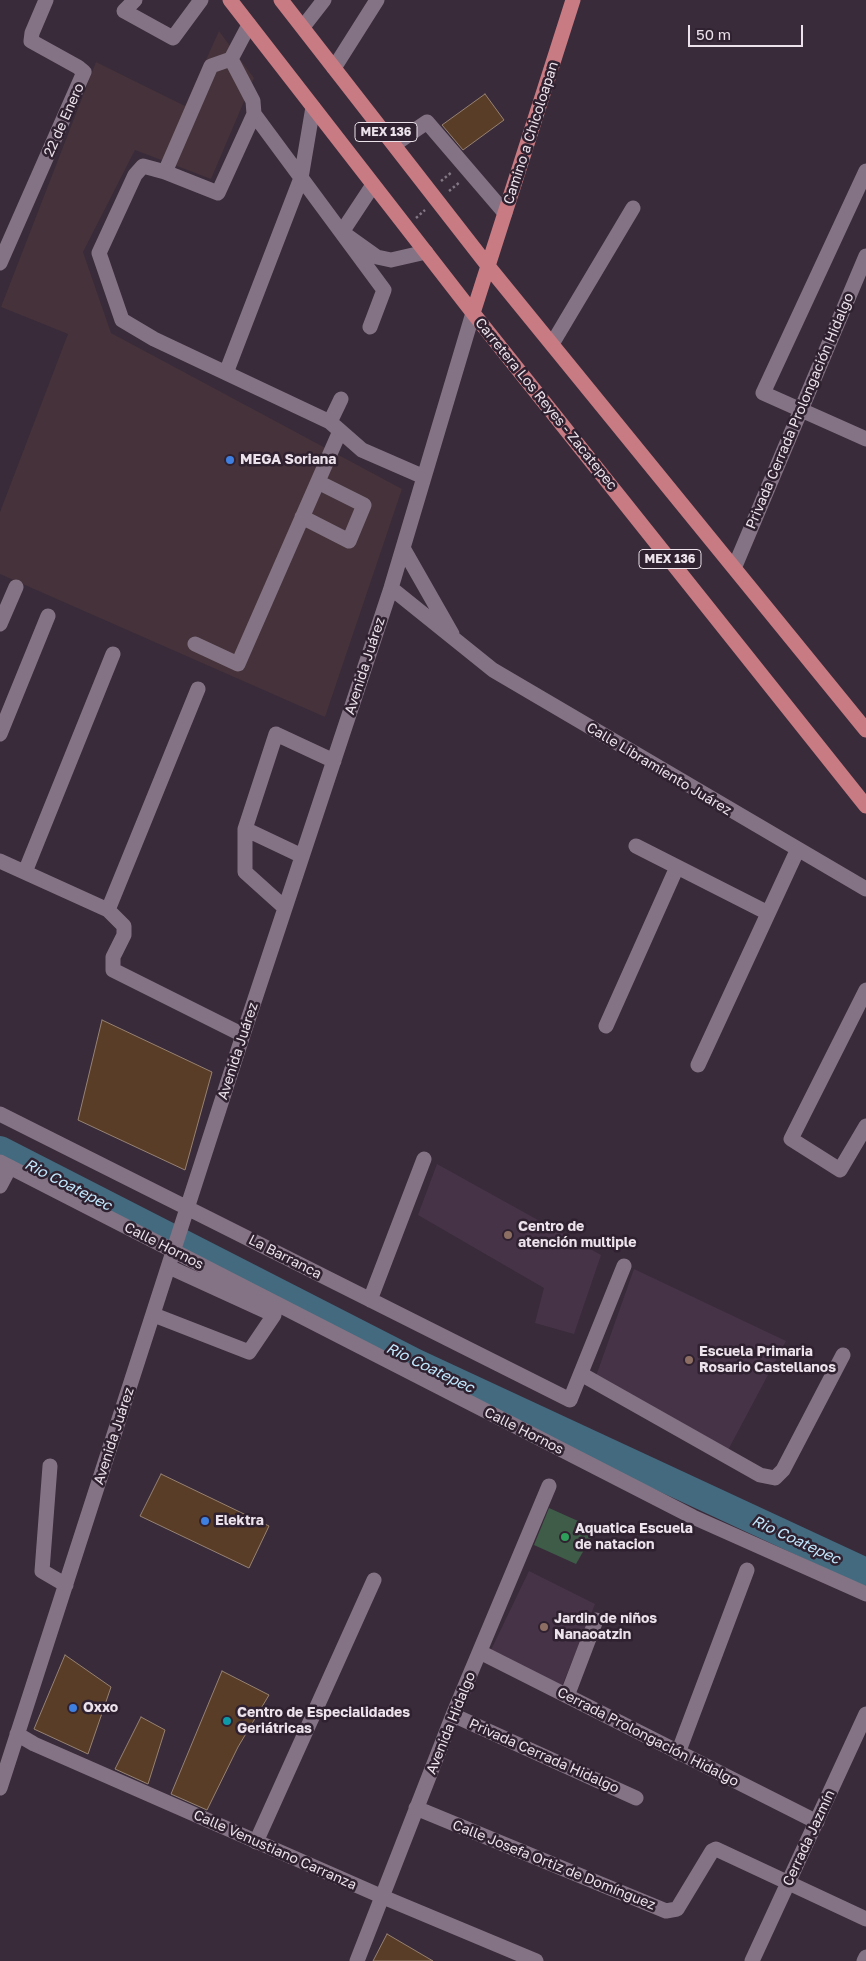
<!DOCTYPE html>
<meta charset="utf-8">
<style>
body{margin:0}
#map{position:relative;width:866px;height:1961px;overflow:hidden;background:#392b3a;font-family:"Golos Text",sans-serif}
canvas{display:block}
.scale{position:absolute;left:688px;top:25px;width:115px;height:22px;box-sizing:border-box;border:2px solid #ebe2eb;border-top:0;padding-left:6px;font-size:15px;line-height:18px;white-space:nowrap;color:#ebe2eb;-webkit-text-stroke:4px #2f212f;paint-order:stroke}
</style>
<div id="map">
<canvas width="866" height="1961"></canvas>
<div class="scale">50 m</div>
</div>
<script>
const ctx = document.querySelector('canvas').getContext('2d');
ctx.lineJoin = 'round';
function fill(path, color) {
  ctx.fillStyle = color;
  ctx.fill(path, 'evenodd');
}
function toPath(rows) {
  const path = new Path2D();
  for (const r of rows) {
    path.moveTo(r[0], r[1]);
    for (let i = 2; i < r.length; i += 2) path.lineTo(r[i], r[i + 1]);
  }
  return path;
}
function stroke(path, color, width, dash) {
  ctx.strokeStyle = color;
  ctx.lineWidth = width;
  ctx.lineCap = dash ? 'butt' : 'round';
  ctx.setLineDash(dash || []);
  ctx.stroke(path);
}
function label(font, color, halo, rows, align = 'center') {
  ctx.font = font + ' "Golos Text",sans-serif';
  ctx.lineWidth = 5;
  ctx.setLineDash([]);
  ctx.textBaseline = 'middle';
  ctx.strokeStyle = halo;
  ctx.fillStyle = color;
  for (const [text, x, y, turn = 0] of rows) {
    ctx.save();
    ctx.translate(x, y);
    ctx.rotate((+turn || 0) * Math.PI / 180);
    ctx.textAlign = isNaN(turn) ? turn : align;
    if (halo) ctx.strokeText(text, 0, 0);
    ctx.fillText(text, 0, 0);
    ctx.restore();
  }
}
const commercial = toPath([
 [219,31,254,78,211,179,135,150,83,252,111,333,402,489,325,717,0,574,0,512,68,334,1,307,96,62,185,106]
]);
const built = toPath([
 [437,1164,601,1255,574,1334,535,1323,544,1288,418,1215],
 [634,1269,786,1341,727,1452,595,1379],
 [529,1571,595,1604,562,1686,491,1650]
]);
const green = toPath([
 [549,1508,596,1529,576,1564,534,1545]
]);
const river = toPath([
 [0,1150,416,1363,866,1572]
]);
const building = toPath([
 [485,94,504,120,463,150,442,125,485,94],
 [102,1020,212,1072,185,1170,78,1120,102,1020],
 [161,1474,269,1526,249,1568,140,1516,161,1474],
 [65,1655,111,1687,88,1754,34,1729,65,1655],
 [222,1671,269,1695,238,1747,207,1810,171,1794,222,1671],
 [141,1717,165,1730,148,1784,115,1769,141,1717],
 [387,1934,433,1961,373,1961,387,1934]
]);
const path = toPath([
 [441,181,452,172],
 [449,191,460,182],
 [416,218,425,210]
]);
const minor = toPath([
 [135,0,124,11,173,38,201,0],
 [303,27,324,0],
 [231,59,253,101,254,114,218,193,165,172,143,166,135,175,99,253,122,320,154,339,330,422,362,450,424,477],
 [334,68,377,0],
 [254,114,384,290,370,327],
 [395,144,427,122,505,213],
 [866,171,763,393,866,439],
 [165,172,211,66,231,59,249,25],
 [373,185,342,232,377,257,391,260,426,252],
 [0,263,84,72,78,67,31,41,32,33,46,0],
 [552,344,633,208],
 [226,373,301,178,313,107],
 [330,422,341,399],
 [302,517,349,541,364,505,318,482],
 [403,548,452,634],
 [735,566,866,256],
 [391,588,493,670,866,889],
 [0,624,16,587],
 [195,644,238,664,340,431],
 [0,734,48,616],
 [245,829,245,872,285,908],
 [636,846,768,913],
 [302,856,245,829,276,734,334,761],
 [0,861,108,910,124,926,124,935,113,957,113,970,243,1035],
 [25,872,113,654],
 [108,910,198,689],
 [866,990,791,1139,840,1170,866,1126],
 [606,1026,677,867],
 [698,1065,797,851],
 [0,1114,570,1400,624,1266],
 [0,1162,693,1517,866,1594],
 [0,1186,10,1167],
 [370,1300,424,1159],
 [154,1315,249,1352,274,1315,169,1267],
 [581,1374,760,1475,775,1478,783,1470,843,1355],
 [50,1466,42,1571,66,1585],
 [480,1652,817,1822],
 [567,1696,596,1620],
 [453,1715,636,1798],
 [17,1734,34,1744,383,1897,536,1961],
 [678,1753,747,1570],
 [0,1788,243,1035,391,588,473,313],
 [416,1808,666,1911,677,1909,712,1851,716,1849,866,1919],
 [256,1842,374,1580],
 [357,1961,453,1715,549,1486],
 [752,1961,866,1714],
 [864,1961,866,1957]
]);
const major = toPath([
 [230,0,473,313,866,806],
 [281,0,488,266,866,730],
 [473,313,573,0]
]);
const markers = [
 [230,460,5,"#3f7fe0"],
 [508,1235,5,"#8d6e63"],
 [689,1360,5,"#8d6e63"],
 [205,1521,5,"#3f7fe0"],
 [565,1537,5,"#2e9e5b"],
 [544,1627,5,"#8d6e63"],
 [73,1708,5,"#3f7fe0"],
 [227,1721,5,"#0f9aa8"]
];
const shields = [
 [386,132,62],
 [670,559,62]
];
const shieldNames = [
 ["MEX 136",386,132],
 ["MEX 136",670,559]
];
const streetNames = [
 ["22 de Enero",64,120,-66],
 ["Camino a Chicoloapan",531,133,-72],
 ["Carretera Los Reyes - Zacatepec",546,404,51],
 ["Privada Cerrada Prolongación Hidalgo",800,411,-67],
 ["Avenida Juárez",365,666,-72],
 ["Calle Libramiento Juárez",659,769,31],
 ["Avenida Juárez",238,1051,-72],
 ["Calle Hornos",164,1246,27],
 ["La Barranca",285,1257,27],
 ["Calle Hornos",524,1431,27],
 ["Avenida Juárez",114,1436,-72],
 ["Avenida Hidalgo",451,1723,-68],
 ["Cerrada Prolongación Hidalgo",648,1737,27],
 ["Privada Cerrada Hidalgo",544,1756,24],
 ["Cerrada Jazmín",809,1838,-65],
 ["Calle Venustiano Carranza",275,1850,24],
 ["Calle Josefa Ortiz de Domínguez",554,1865,22]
];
const poiNames = [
 ["MEGA Soriana",240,460],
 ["Centro de",518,1227],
 ["atención multiple",518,1243],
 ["Escuela Primaria",699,1352],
 ["Rosario Castellanos",699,1368],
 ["Elektra",215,1521],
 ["Aquatica Escuela",575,1529],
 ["de natacion",575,1545],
 ["Jardin de niños",554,1619],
 ["Nanaoatzin",554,1635],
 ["Oxxo",83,1708],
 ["Centro de Especialidades",237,1713],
 ["Geriátricas",237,1729]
];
const waterNames = [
 ["Rio Coatepec",68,1185,27],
 ["Rio Coatepec",430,1368,26],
 ["Rio Coatepec",796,1540,25]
];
fill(commercial, '#45323a');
fill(built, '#463347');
fill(green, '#3e5c48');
stroke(river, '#436a7f', 28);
fill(building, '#5a3d26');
stroke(building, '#968273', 1);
stroke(path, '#837784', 2.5, [2.5, 2.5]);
stroke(minor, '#847384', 15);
stroke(major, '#c87b82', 15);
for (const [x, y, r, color] of markers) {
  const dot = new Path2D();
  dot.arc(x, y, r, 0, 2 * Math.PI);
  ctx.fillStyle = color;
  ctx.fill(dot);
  stroke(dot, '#2f212f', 2);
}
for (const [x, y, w] of shields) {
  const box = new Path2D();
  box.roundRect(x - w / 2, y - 9.5, w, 19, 4);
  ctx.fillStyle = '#2f212f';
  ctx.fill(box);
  stroke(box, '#ebe2eb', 1);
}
label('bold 12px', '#ebe2eb', null, shieldNames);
label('14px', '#ebe2eb', '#2f212f', streetNames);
label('bold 14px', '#ebe2eb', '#2f212f', poiNames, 'left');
label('italic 15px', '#c1e8fe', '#2f212f', waterNames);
</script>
